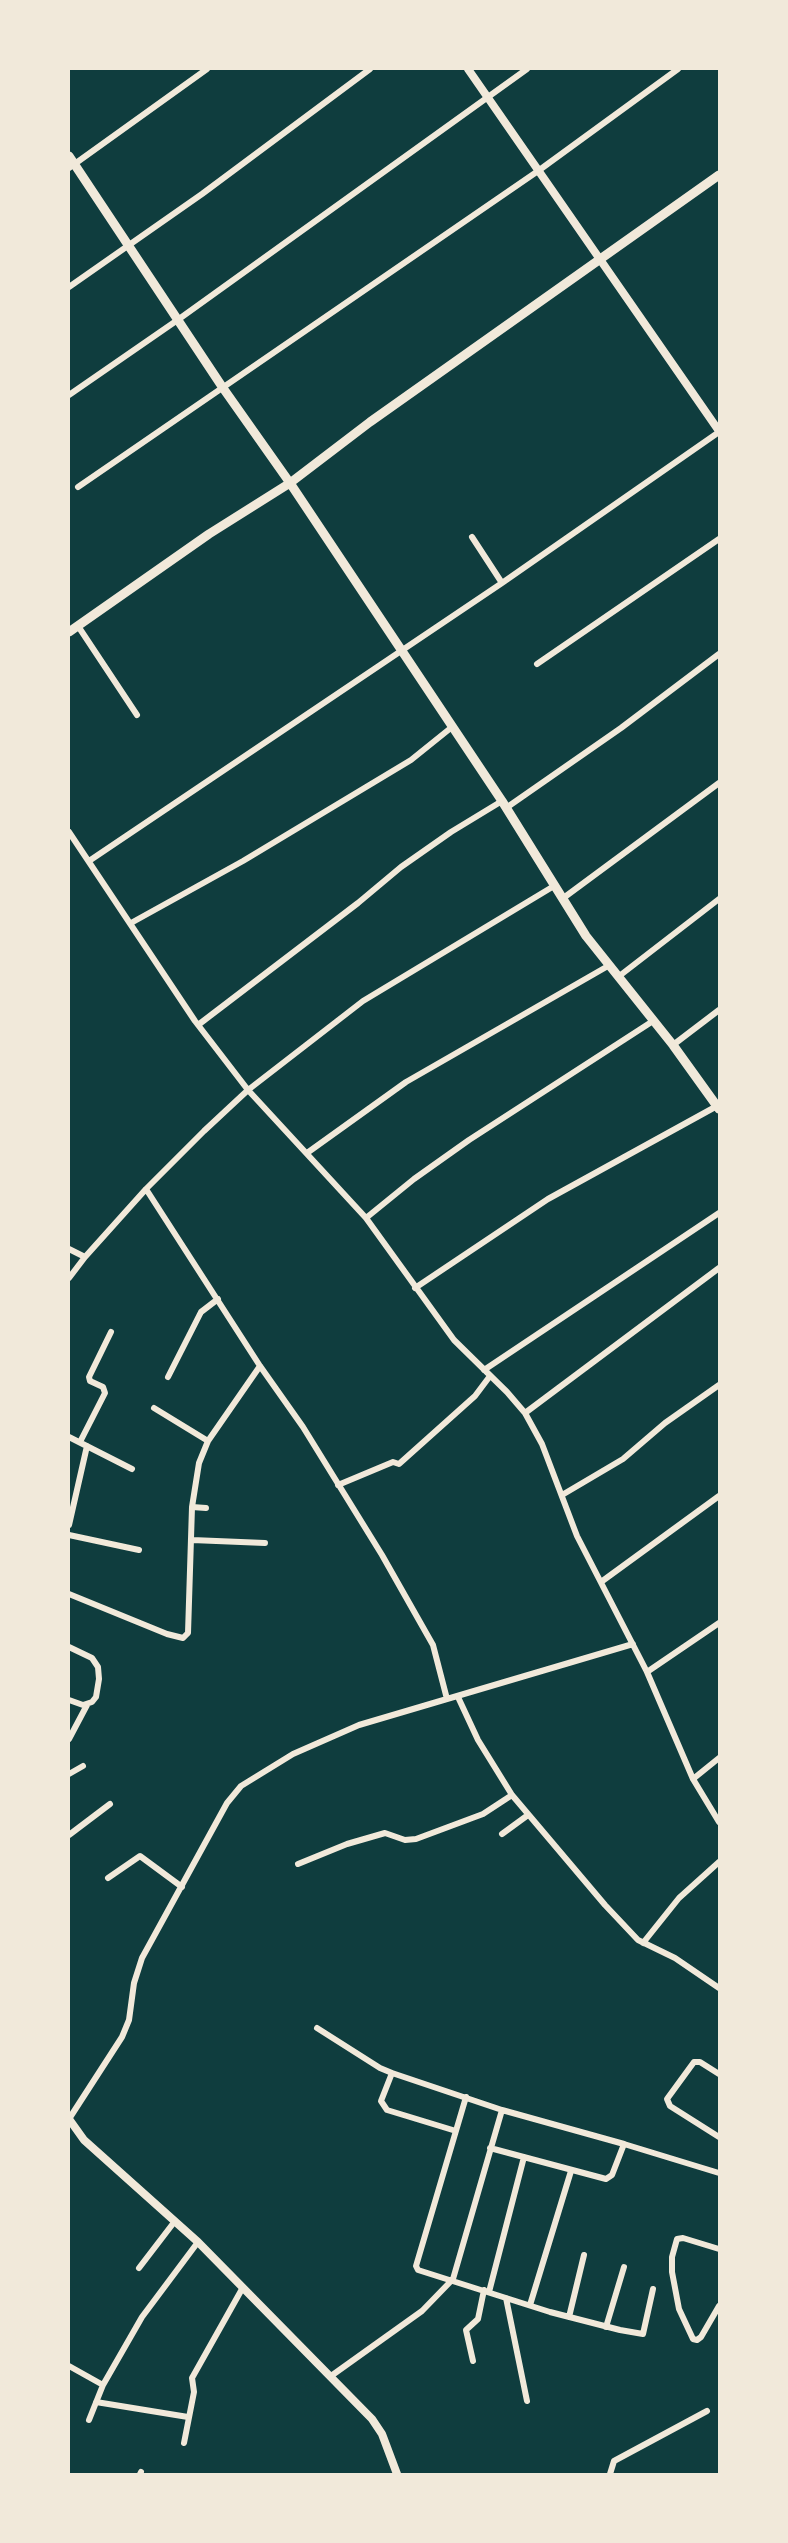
<!DOCTYPE html>
<style>
body{margin:0}
#map{position:relative;width:788px;height:2543px;overflow:hidden;background:#0f3d3e;font-family:Barlow,sans-serif}
canvas{display:block}
.frame{position:absolute;inset:0;border:70px solid #f1e9da;pointer-events:none}
</style>
<div id="map">
<canvas width="788" height="2543"></canvas>
<div class="frame"></div>
</div>
<script>
const ctx = document.querySelector('canvas').getContext('2d');
ctx.lineJoin = 'round';
function toPath(rows) {
  const path = new Path2D();
  for (const r of rows) {
    path.moveTo(r[0], r[1]);
    for (let i = 2; i < r.length; i += 2) path.lineTo(r[i], r[i + 1]);
  }
  return path;
}
function stroke(path, color, width, dash) {
  ctx.strokeStyle = color;
  ctx.lineWidth = width;
  ctx.lineCap = dash ? 'butt' : 'round';
  ctx.setLineDash(dash || []);
  ctx.stroke(path);
}
const minor = toPath([
 [69,168,207,69],
 [69,287,202,194,370,69],
 [69,395,179,319,527,69],
 [78,487,538,171,678,69],
 [472,537,502,583],
 [78,626,137,715],
 [537,664,719,539],
 [506,808,621,728,719,654],
 [69,832,195,1021,248,1090,366,1218,454,1340,507,1392,525,1413,542,1444,577,1536,647,1672,693,1779,719,1822],
 [89,861,502,583,719,432],
 [562,899,719,783],
 [131,923,243,861,411,760,452,727],
 [618,977,719,899],
 [198,1025,358,903,401,867,451,832,502,801],
 [673,1045,719,1010],
 [307,1153,406,1082,608,966],
 [146,1189,260,1366,303,1427,382,1555,433,1645,447,1699],
 [366,1218,414,1179,469,1140,653,1021],
 [69,1249,85,1257,146,1189,204,1131,248,1090,363,1001,554,886],
 [69,1278,85,1257],
 [415,1288,548,1199,717,1106],
 [484,1370,719,1213],
 [168,1377,201,1312,218,1299],
 [154,1408,208,1441],
 [525,1413,719,1268],
 [69,1437,132,1469],
 [80,1442,105,1393,103,1387,90,1381,89,1377,111,1332],
 [338,1485,393,1462,399,1464,475,1396,490,1376],
 [562,1495,623,1459,665,1423,719,1385],
 [192,1507,206,1508],
 [69,1525,87,1446],
 [69,1535,139,1550],
 [192,1540,265,1543],
 [601,1582,719,1496],
 [69,1594,167,1634,183,1638,188,1633,192,1507,199,1463,208,1441,260,1366],
 [69,1647,92,1658,98,1667,99,1679,96,1697,92,1702,83,1705,69,1700],
 [647,1672,719,1623],
 [458,1697,478,1740,512,1795,605,1905,638,1940,675,1958,719,1988],
 [69,1739,87,1705],
 [69,1774,83,1766],
 [693,1779,719,1758],
 [502,1834,528,1815],
 [69,1835,110,1804],
 [298,1864,347,1844,385,1833,405,1840,416,1839,483,1814,512,1795],
 [108,1878,140,1856,182,1887],
 [643,1943,679,1898,719,1862],
 [317,2028,380,2068,392,2073],
 [719,2074,700,2062,694,2062,667,2099,670,2106,719,2137],
 [466,2097,416,2266,418,2270,550,2312,620,2330,643,2334,653,2289],
 [69,2119,122,2037,129,2020,134,1983,142,1958,227,1803,241,1786,293,1754,359,1725,633,1644],
 [456,2131,387,2110,381,2101,392,2073,502,2110,624,2144],
 [490,2148,606,2179,612,2175,624,2144,719,2173],
 [719,2249,683,2238,677,2239,672,2257,672,2272,679,2309,693,2339,697,2340,701,2337,719,2306],
 [139,2268,175,2221],
 [489,2292,524,2157],
 [506,2298,527,2401],
 [530,2305,571,2171],
 [569,2317,584,2255],
 [606,2327,624,2267],
 [473,2361,466,2330,478,2319,484,2290],
 [69,2366,103,2385],
 [331,2376,422,2311,453,2279,502,2110],
 [96,2402,188,2417],
 [89,2420,103,2385,142,2317,198,2242],
 [184,2443,194,2392,192,2378,242,2289],
 [140,2474,141,2472],
 [610,2474,614,2461,707,2411]
]);
const tertiary = toPath([
 [468,69,719,431],
 [69,2119,84,2140,198,2242,372,2419,382,2434,397,2474]
]);
const primary = toPath([
 [69,156,223,388,290,483,502,801,586,936,673,1045,719,1109],
 [69,632,209,534,290,483,370,422,719,175]
]);
stroke(minor, '#f1e9da', 6);
stroke(tertiary, '#f1e9da', 8);
stroke(primary, '#f1e9da', 9);
</script>
